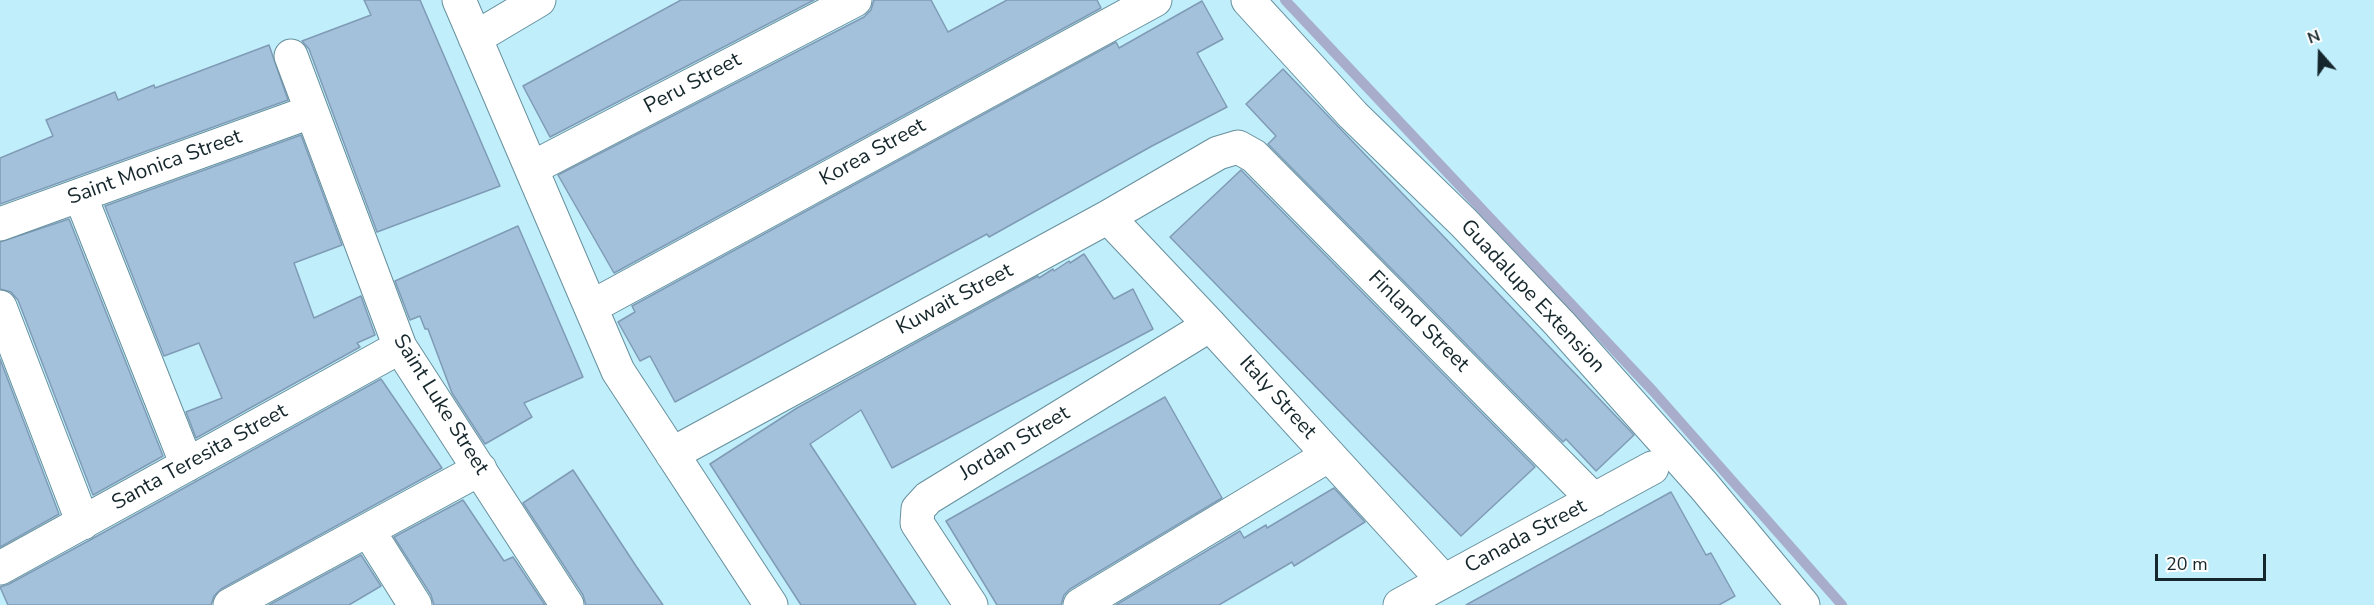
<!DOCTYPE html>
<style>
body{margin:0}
#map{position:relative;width:2374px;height:605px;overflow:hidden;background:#c1eefb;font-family:"Nunito Sans",sans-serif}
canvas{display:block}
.north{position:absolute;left:2290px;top:24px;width:60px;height:60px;-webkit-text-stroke:4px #fff;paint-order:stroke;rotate:340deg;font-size:16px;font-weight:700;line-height:24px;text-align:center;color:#15272c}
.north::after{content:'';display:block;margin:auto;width:21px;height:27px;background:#15272c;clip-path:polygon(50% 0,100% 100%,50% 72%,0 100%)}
.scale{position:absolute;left:2155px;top:554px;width:111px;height:27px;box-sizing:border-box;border:3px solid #15272c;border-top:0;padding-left:8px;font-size:18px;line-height:21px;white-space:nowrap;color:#15272c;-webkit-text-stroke:4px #fff;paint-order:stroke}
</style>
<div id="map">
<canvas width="2374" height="605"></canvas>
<div class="north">N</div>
<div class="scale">20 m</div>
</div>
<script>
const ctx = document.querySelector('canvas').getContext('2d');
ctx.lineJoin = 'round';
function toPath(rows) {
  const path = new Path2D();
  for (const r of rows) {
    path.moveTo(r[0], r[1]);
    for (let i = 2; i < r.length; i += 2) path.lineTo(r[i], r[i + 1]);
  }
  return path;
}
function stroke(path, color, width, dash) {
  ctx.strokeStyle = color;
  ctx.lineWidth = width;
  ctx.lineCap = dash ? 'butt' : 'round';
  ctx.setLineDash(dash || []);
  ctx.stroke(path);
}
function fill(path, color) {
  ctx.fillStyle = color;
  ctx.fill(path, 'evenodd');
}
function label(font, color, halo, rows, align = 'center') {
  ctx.font = font + ' "Nunito Sans",sans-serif';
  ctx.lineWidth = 5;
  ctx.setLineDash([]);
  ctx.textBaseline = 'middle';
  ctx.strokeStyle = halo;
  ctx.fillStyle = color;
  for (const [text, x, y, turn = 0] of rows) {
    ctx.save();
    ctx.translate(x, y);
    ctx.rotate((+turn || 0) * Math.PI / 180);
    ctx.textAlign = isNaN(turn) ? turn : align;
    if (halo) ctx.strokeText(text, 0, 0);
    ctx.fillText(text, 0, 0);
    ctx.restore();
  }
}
const stream = toPath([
 [1285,0,1653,391,1842,605]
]);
const building = toPath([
 [364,0,420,0,500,186,377,232,309,49,302,41,371,15,364,0],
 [681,0,814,0,550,137,523,86,681,0],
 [874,0,931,0,948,32,1007,0,1097,0,1101,8,614,273,558,175,864,17,871,10,874,0],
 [1202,1,1223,39,1197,53,1227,107,1152,146,989,237,987,234,675,402,650,356,640,361,618,322,635,312,632,306,1116,42,1119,48,1202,1],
 [269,45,288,100,0,204,0,158,53,136,46,120,115,92,118,100,154,85,155,88,269,45],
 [1283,69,1634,435,1596,471,1566,439,1563,442,1268,144,1276,136,1246,104,1283,69],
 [301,135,342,245,294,263,314,318,361,296,375,335,357,343,360,347,196,438,186,412,222,398,199,343,164,356,105,206,301,135],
 [1241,170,1535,467,1461,536,1170,237,1241,170],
 [69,219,163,456,93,495,18,300,11,292,0,289,0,242,69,219],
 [518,226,583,377,524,403,532,417,485,444,452,393,428,329,425,329,420,316,410,320,395,281,518,226],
 [1084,254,1114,299,1133,289,1153,329,892,468,861,410,810,444,916,605,801,605,710,464,797,408,1038,276,1039,278,1053,269,1054,271,1069,261,1070,263,1084,254],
 [0,359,59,514,0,547,0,359],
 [381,379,442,468,221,589,214,596,211,605,8,605,0,587,9,584,90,540,381,379],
 [1165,397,1222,498,1070,589,1064,595,1061,605,997,605,946,521,1165,397],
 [573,470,636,566,663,605,586,605,583,595,523,503,573,470],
 [1334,488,1365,522,1294,566,1292,562,1219,605,1116,605,1240,531,1244,538,1266,525,1267,528,1334,488],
 [1671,492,1706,555,1711,553,1735,596,1719,605,1466,605,1671,492],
 [463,500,504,561,513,557,545,605,434,605,431,595,394,537,463,500],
 [361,555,381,586,349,605,269,605,361,555]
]);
const street = toPath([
 [459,0,618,371,771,605],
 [475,38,539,0],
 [291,56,400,347,567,605],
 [532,168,855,0],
 [80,195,187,465],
 [1108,217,1210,325,1444,581],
 [0,224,310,112],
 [0,307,83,523],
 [591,307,1155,0],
 [672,454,1108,217,1218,153,1238,147,1254,156,1594,500],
 [368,530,415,605],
 [0,568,400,347],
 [230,605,480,469],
 [971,605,917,523,918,509,928,498,1210,325],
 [1080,605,1329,455],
 [1400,605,1652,468]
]);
const secondary = toPath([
 [1248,0,1353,115,1464,223,1560,324,1704,486,1803,605]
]);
const streetNames = [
 ["Peru Street",693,84,-28],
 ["Korea Street",873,153,-29],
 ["Saint Monica Street",155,168,-20],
 ["Guadalupe Extension",1532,297,47],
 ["Kuwait Street",955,300,-28],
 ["Finland Street",1418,322,45],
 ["Italy Street",1277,398,48],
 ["Saint Luke Street",440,405,58],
 ["Jordan Street",1015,444,-31],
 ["Santa Teresita Street",200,458,-29],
 ["Canada Street",1526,537,-28]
];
stroke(stream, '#a7adcb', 10);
fill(building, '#a4c1dc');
stroke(building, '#7f9bb5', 1.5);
stroke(street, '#66909d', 35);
stroke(secondary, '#66909d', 35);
stroke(street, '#fff', 33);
stroke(secondary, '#fff', 33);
label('21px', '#15272c', '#fff', streetNames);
</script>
